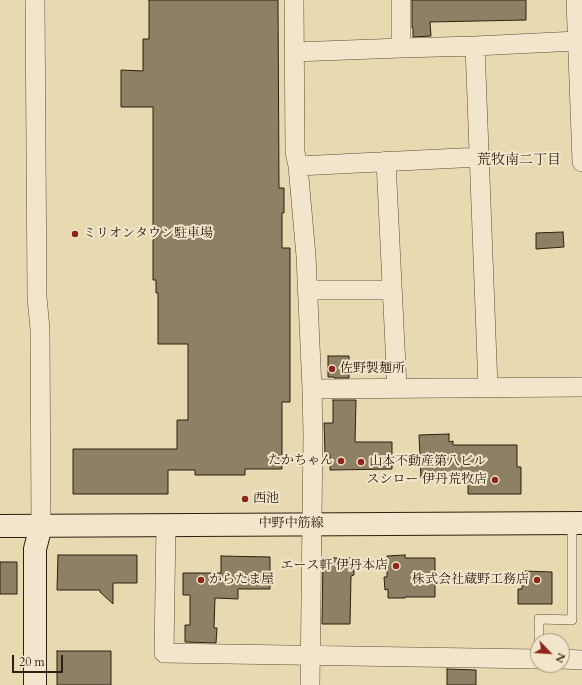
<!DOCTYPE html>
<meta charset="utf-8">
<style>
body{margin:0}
#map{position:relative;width:582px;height:685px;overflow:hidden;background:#e9d9b1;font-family:Cardo,serif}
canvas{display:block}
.north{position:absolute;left:530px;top:633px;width:40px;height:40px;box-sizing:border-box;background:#f1e6cc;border:1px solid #a29781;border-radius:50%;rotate:115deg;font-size:11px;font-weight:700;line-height:16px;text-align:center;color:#2c2010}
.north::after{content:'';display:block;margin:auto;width:14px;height:18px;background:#8f2418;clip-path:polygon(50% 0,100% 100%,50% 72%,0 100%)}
.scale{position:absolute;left:12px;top:655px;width:51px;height:18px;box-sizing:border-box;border:2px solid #2c2010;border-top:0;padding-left:5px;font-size:12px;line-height:14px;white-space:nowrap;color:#2c2010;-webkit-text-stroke:3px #f1e6cc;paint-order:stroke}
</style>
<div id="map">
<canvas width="582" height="685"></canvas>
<div class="north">N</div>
<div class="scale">20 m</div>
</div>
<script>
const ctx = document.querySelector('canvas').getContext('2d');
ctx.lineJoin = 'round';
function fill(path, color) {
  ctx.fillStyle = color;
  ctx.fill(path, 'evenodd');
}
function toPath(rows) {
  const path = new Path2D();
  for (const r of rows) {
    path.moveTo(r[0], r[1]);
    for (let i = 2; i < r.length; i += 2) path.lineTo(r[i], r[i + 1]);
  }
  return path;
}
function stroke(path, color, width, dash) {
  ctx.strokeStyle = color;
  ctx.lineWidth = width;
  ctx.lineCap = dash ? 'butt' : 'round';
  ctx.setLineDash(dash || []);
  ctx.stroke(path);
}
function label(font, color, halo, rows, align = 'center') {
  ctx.font = font + ' Cardo,"Noto Serif JP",serif';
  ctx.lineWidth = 4;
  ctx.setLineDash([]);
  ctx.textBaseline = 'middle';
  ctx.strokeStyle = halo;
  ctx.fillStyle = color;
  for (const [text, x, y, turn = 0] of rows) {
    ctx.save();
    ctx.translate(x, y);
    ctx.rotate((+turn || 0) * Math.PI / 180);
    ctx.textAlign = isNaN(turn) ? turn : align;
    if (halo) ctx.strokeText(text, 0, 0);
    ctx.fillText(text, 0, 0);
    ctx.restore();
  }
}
const building = toPath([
 [149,0,278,0,279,188,284,188,284,213,282,213,282,248,290,248,290,402,282,402,282,469,245,469,245,475,195,475,195,470,168,470,168,494,73,494,73,449,177,449,177,420,188,420,188,344,158,344,158,293,156,293,156,280,153,280,153,107,121,107,121,70,143,71,143,39,149,39,149,0],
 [412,0,526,0,526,20,430,22,431,36,413,37,413,28,412,28,412,0],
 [563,232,564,247,536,249,536,233,563,232],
 [328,356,349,356,349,378,334,378,334,377,328,377,328,356],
 [333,400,356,400,355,442,392,442,392,469,330,470,330,454,325,454,324,423,333,423,333,400],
 [449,434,449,442,453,441,453,445,517,445,517,467,521,467,521,494,468,494,468,478,421,479,419,435,449,434],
 [58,555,137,555,137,583,113,583,113,604,100,592,100,590,57,590,58,555],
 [405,555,405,558,435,558,435,597,405,597,405,598,388,598,388,589,385,590,384,577,387,577,387,556,405,555],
 [221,556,270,557,270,589,238,589,238,599,215,598,214,628,217,628,216,643,185,642,185,625,190,625,190,595,183,595,183,573,221,573,221,556],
 [323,558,354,558,354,575,351,576,350,624,322,624,323,558],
 [0,562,17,562,17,594,0,594,0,562],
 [523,571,552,572,552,604,518,604,518,589,522,589,523,571],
 [57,651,111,651,111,685,57,685,57,651],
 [447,669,476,670,476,685,447,685,447,669]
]);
const lane = toPath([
 [539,641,539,619,572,620,572,523]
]);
const street = toPath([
 [35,0,37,297,40,329,41,526],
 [294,0,295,152,298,166,480,157],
 [401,0,401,48],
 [576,0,582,162],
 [294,52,401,48,475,46],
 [386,161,397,388],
 [298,166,306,256,312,389],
 [307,290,392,290],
 [488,388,475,46,577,41],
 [166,525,164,653,538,659],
 [562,659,582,660],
 [310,685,313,435,312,389,582,387]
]);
const secondary = toPath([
 [0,526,582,523],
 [35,685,35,549,41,526]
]);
const markers = [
 [75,234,4,"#8f2418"],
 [332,369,4,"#8f2418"],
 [341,461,4,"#8f2418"],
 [361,462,4,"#8f2418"],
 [495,480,4,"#8f2418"],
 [245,499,4,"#8f2418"],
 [396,566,4,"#8f2418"],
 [201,580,4,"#8f2418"],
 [537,580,4,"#8f2418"]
];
const poiNames = [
 ["ミリオンタウン駐車場",83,234],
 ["佐野製麺所",340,369],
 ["たかちゃん",333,461,"right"],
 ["山本不動産第八ビル",369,462],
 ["スシロー 伊丹荒牧店",487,480,"right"],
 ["西池",253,499],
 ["エース軒 伊丹本店",388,566,"right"],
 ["からたま屋",209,580],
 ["株式会社蔵野工務店",529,580,"right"]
];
const streetNames = [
 ["中野中筋線",291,524]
];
const neighbourhoodNames = [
 ["荒牧南二丁目",519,161]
];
fill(building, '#8e8064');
stroke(building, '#2c2010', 1);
stroke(lane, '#5b4e38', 10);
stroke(street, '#5b4e38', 20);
stroke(secondary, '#2c2010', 24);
stroke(lane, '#f1e6cc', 9);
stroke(street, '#f1e6cc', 19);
stroke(secondary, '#f1e6cc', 22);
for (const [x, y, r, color] of markers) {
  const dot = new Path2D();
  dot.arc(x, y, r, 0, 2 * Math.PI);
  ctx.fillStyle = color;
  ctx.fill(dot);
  stroke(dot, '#f1e6cc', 1.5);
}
label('13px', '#2c2010', '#f1e6cc', poiNames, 'left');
label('13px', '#2c2010', '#f1e6cc', streetNames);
label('14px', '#2c2010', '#f1e6cc', neighbourhoodNames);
</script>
